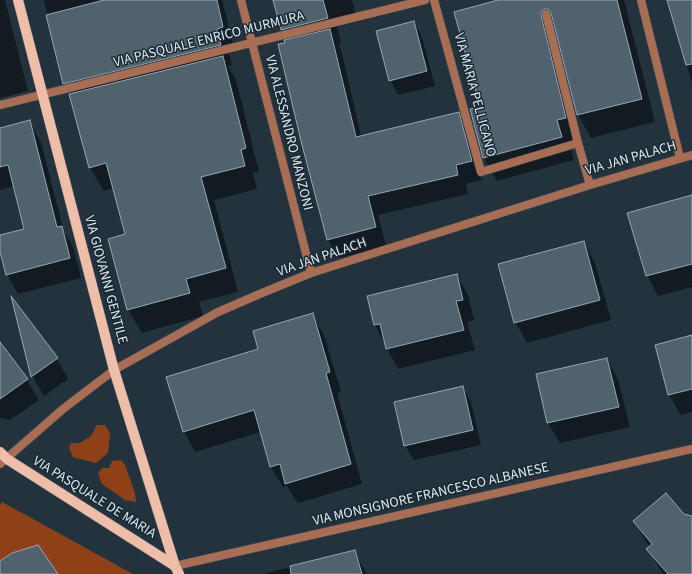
<!DOCTYPE html>
<style>
body{margin:0}
canvas{display:block;background:#22333d}
</style>
<canvas width="692" height="574"></canvas>
<script>
const ctx = document.querySelector('canvas').getContext('2d');
ctx.lineJoin = 'round';
function fill(path, color) {
  ctx.fillStyle = color;
  ctx.fill(path, 'evenodd');
}
function toPath(rows) {
  const path = new Path2D();
  for (const r of rows) {
    path.moveTo(r[0], r[1]);
    for (let i = 2; i < r.length; i += 2) path.lineTo(r[i], r[i + 1]);
  }
  return path;
}
function stroke(path, color, width, dash) {
  ctx.strokeStyle = color;
  ctx.lineWidth = width;
  ctx.lineCap = dash ? 'butt' : 'round';
  ctx.setLineDash(dash || []);
  ctx.stroke(path);
}
function label(font, color, halo, rows, align = 'center') {
  ctx.font = font + ' "Source Sans 3",sans-serif';
  ctx.lineWidth = 3;
  ctx.setLineDash([]);
  ctx.textBaseline = 'middle';
  ctx.strokeStyle = halo;
  ctx.fillStyle = color;
  for (const [text, x, y, turn = 0] of rows) {
    ctx.save();
    ctx.translate(x, y);
    ctx.rotate((+turn || 0) * Math.PI / 180);
    ctx.textAlign = isNaN(turn) ? turn : align;
    if (halo) ctx.strokeText(text, 0, 0);
    ctx.fillText(text, 0, 0);
    ctx.restore();
  }
}
const green = toPath([
 [97,425,105,425,110,433,108,453,96,463,73,457,69,448,71,443,80,443,91,436],
 [121,460,125,465,135,493,136,502,125,500,102,484,98,474,102,468,109,468,112,461],
 [2,502,133,574,0,574,0,505]
]);
const shadow = toPath([
 [0,0,5,0,28,91,0,98],
 [44,0,222,0,234,48,228,49,232,65,228,66,236,80,259,172,253,173,257,189,214,200,238,292,199,302,203,316,142,333,128,310,127,235,114,188,104,191,90,168,70,94,64,83],
 [274,0,352,0,357,20,337,26,341,43,338,44,341,49,361,136,458,113,469,132,482,180,466,184,468,194,378,215,386,246,339,258,328,240,302,140,286,43,289,40,282,29],
 [501,0,624,0,655,122,591,138,578,115,557,32,554,35,579,141,570,143,574,160,497,181,484,158,481,107],
 [668,0,692,0,692,82,691,80],
 [414,22,422,37,435,86,398,95,390,80],
 [29,121,41,142,64,232,73,247,81,278,18,294,7,274,0,248,0,236,26,230,14,186,0,190,0,129],
 [692,200,692,287,658,296,647,275],
 [584,242,595,263,611,320,527,343,515,322],
 [457,275,468,295,474,320,467,322,475,350,398,369,375,325,368,296],
 [13,298,57,359,68,379,44,396,32,376],
 [312,314,324,335,341,392,337,393,362,484,298,503,287,486,283,487,271,467,261,432,195,452,184,431,259,350],
 [692,337,692,412,681,415,669,395,656,345],
 [0,343,27,380,39,400,10,420,0,418],
 [607,359,618,379,630,427,560,443,548,423,538,375],
 [463,387,471,402,481,445,414,460,405,446,395,403],
 [683,515,692,517,692,574,663,574,648,549,650,547,646,542,634,521],
 [354,551,367,574,263,574]
]);
const building = toPath([
 [104,0,217,0,223,27,217,29,221,45,63,84,46,15,104,0],
 [273,0,323,0,328,18,281,30,273,0],
 [498,0,617,0,642,99,577,115,551,13,548,9,544,9,541,12,541,15,566,118,557,120,562,137,483,158,470,109,480,107,454,12,498,0],
 [667,0,692,0,692,64,686,65,667,0],
 [414,21,427,71,389,81,376,31,414,21],
 [330,29,356,137,459,112,472,161,456,165,458,175,368,196,376,227,327,240,301,141,278,44,285,43,284,40,330,29],
 [223,56,246,148,241,150,245,166,201,177,226,268,186,279,190,293,127,310,108,239,125,234,106,163,89,168,69,94,223,56],
 [30,120,57,227,62,226,70,258,6,275,0,252,0,235,24,229,8,165,0,167,0,128,30,120],
 [692,195,692,264,646,276,627,213,692,195],
 [584,241,600,300,514,323,498,264,584,241],
 [457,274,463,300,456,301,464,330,386,349,380,324,374,325,367,296,457,274],
 [11,296,58,358,31,377,11,296],
 [313,313,330,372,326,373,351,464,285,484,280,464,270,467,254,410,183,432,166,377,258,349,253,331,313,313],
 [692,335,692,389,668,395,655,345,692,335],
 [0,342,28,379,0,399,0,342],
 [607,358,619,407,547,423,536,374,607,358],
 [463,386,473,430,404,446,394,402,463,386],
 [666,493,684,514,692,516,692,574,668,574,646,549,652,544,633,521,666,493],
 [38,545,58,574,0,574,0,561,12,553,38,545],
 [355,550,362,574,291,574,290,566,355,550]
]);
const lane = toPath([
 [546,14,578,143]
]);
const street = toPath([
 [241,0,311,273],
 [434,0,481,172,578,143,590,185],
 [641,0,680,158],
 [0,105,425,0],
 [0,464,63,409,114,370,218,312,262,293,311,273,590,185,692,155],
 [175,566,692,449]
]);
const primary = toPath([
 [18,0,114,370,175,566,179,574],
 [0,452,7,459,175,566]
]);
const streetNames = [
 ["VIA PASQUALE ENRICO MURMURA",209,40,-14],
 ["VIA MARIA PELLICANO",474,95,75],
 ["VIA ALESSANDRO MANZONI",288,133,76],
 ["VIA JAN PALACH",631,159,-16],
 ["VIA JAN PALACH",322,258,-19],
 ["VIA GIOVANNI GENTILE",105,280,75],
 ["VIA MONSIGNORE FRANCESCO ALBANESE",431,495,-13],
 ["VIA PASQUALE DE MARIA",94,498,32]
];
fill(green, '#8f4017');
fill(shadow, '#0007');
fill(building, '#50626d');
stroke(building, '#93a7b2', 1);
stroke(lane, '#405059', 9);
stroke(street, '#405059', 9);
stroke(primary, '#405059', 11);
stroke(lane, '#a86d53', 8);
stroke(street, '#a86d53', 8);
stroke(primary, '#efbea8', 10);
label('14px', '#dfe9ef', '#192932', streetNames);
</script>
